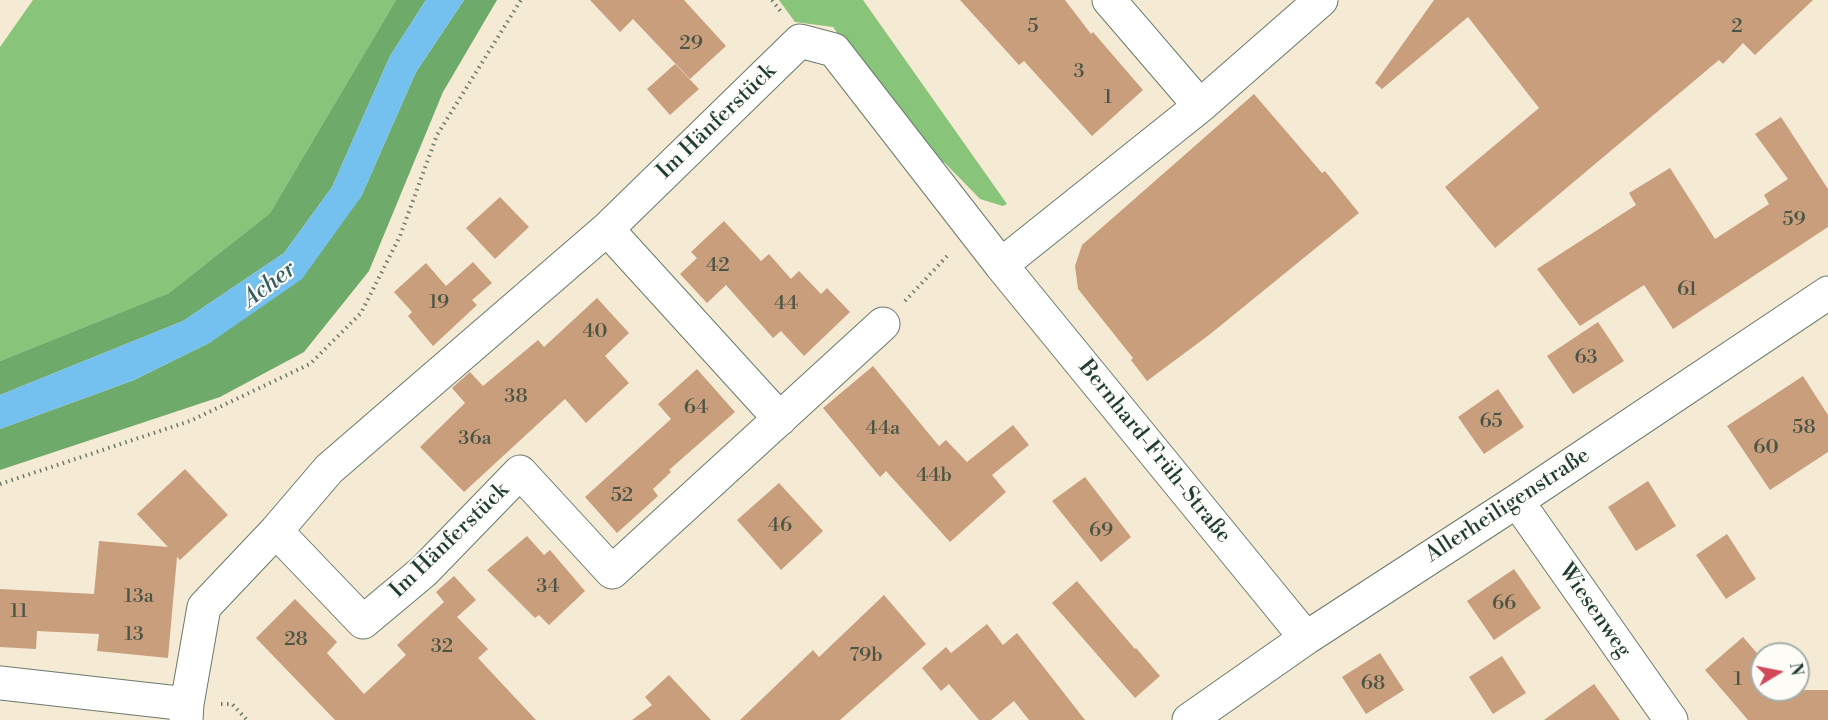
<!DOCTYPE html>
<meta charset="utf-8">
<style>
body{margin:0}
#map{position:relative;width:1828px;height:720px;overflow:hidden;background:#f5ead4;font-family:"Libre Bodoni",serif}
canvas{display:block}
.north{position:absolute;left:1750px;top:642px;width:60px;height:60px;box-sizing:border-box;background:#fdfcf7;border:2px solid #a4b0a9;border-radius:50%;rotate:80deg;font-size:16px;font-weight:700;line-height:24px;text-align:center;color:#1f3d34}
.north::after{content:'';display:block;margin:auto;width:21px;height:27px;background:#d1495b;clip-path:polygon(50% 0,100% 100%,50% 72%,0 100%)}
</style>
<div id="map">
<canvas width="1828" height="720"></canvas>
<div class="north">N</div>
</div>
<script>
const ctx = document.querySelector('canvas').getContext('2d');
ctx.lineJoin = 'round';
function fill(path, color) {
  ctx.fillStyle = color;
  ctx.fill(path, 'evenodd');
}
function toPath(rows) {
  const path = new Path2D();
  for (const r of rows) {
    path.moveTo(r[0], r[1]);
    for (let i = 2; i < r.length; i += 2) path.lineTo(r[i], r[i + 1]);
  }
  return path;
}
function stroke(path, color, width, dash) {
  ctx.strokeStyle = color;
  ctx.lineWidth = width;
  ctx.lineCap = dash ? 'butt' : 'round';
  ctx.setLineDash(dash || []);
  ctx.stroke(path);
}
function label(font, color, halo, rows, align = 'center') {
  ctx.font = font + ' "Libre Bodoni",serif';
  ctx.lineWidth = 4.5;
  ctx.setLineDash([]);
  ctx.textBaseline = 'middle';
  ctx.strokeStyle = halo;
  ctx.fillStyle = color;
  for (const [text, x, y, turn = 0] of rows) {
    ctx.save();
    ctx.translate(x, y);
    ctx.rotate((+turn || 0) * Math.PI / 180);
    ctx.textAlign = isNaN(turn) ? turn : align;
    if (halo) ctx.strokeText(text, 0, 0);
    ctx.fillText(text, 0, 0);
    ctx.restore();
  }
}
const green = toPath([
 [33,0,396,0,270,213,169,293,0,361,0,47],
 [779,0,863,0,1007,204,1003,206,980,199,945,163,931,159,833,27,795,22]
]);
const forest = toPath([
 [396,0,426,0,390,56,332,187,284,253,183,321,0,395,0,361,169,293,270,213],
 [464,0,497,0,443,92,369,271,304,352,220,397,0,470,0,429,134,380,211,342,361,197,416,72]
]);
const water = toPath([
 [426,0,464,0,416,72,361,197,302,279,211,342,134,380,0,429,0,395,183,321,284,253,332,187,390,56]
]);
const building = toPath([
 [590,0,684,0,726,46,690,79,633,19,620,32],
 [960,0,1065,0,1091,34,1093,32,1143,90,1092,136,1024,61,1019,65],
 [1434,0,1813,0,1755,55,1743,43,1723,64,1719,60,1495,248,1445,187,1539,108,1468,17,1382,89,1375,83],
 [675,64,699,89,670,115,647,89],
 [1254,94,1322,173,1325,171,1359,213,1209,335,1147,381,1131,360,1133,358,1078,289,1075,266,1082,245],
 [1781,117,1828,189,1828,227,1673,329,1644,285,1580,326,1537,269,1636,205,1629,193,1670,168,1715,239,1769,204,1764,195,1788,179,1755,134],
 [500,197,529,227,495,259,466,228],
 [724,221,761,261,769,254,791,279,799,271,821,294,827,288,850,312,804,356,781,331,773,338,726,285,707,303,680,274,697,258,691,252],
 [473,262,492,283,472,300,477,305,433,346,408,316,412,312,394,292,426,263,446,286],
 [597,298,629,333,605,356,629,383,586,423,565,399,464,492,420,447,465,403,452,388,470,372,483,386,538,340,544,347],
 [1598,322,1624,361,1573,394,1547,356],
 [873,366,939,446,946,440,967,462,1013,425,1029,445,992,475,1006,492,950,542,886,471,880,477,823,408],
 [697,369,735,412,669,470,671,472,653,489,658,496,617,533,585,497,671,419,658,404],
 [1803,376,1828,415,1828,452,1770,490,1727,426],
 [1498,389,1524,427,1484,454,1458,417],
 [185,469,228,515,180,560,177,557,168,658,97,651,99,634,37,631,36,649,0,647,0,589,94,594,99,541,168,547,137,514],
 [1085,477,1131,537,1101,562,1052,501],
 [1648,481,1676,526,1636,551,1608,507],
 [779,483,823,531,781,570,737,520],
 [1727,534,1756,579,1726,599,1696,555],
 [527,536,544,555,550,550,585,591,549,625,539,615,535,618,487,570],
 [1514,569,1541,608,1494,640,1467,601],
 [454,576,476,600,457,617,488,649,478,658,536,720,335,720,256,638,295,599,337,642,327,653,364,694,406,655,397,645,444,602,436,592],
 [1077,581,1135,649,1136,648,1160,676,1135,698,1052,603],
 [884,595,926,644,840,720,740,720,813,650,819,657],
 [987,624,1003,645,1017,633,1085,720,1029,720,1014,701,991,720,979,720,949,684,941,691,922,668,946,647,951,653],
 [1743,637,1762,659,1762,690,1828,690,1828,720,1748,720,1705,670],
 [1380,653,1404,690,1366,714,1342,677],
 [1502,656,1526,693,1493,714,1469,677],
 [669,675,711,720,632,720,652,705,645,697],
 [1594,684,1620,720,1544,720]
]);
const path = toPath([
 [772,0,782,13],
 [905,301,949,254],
 [0,484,190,421,310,364,361,313,400,236,437,135,521,0],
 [221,704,232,704,247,720]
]);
const minor = toPath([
 [1109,0,1200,106],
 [607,229,780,419],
 [1001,265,1200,106,1321,0],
 [1517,501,1671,720],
 [276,531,363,622,424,571,520,472,612,572,883,324],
 [0,683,187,704],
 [186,720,187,704,204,607,276,531,329,469,607,229,800,41,834,50,1001,265,1306,638],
 [1189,720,1306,638,1517,501,1828,293]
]);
const numberNames = [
 ["5",1033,27],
 ["2",1737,27],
 ["29",691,44],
 ["3",1079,72],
 ["1",1108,98],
 ["59",1794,220],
 ["42",718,266],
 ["61",1687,290],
 ["19",439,303],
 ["44",786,304],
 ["40",595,332],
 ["63",1586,358],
 ["38",516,397],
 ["64",696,408],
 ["65",1491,422],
 ["58",1804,428],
 ["44a",883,429],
 ["36a",475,439],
 ["60",1766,448],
 ["44b",934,476],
 ["52",622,496],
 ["46",780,526],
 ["69",1101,531],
 ["34",548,587],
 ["13a",139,597],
 ["66",1504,604],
 ["11",19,612],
 ["13",134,635],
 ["28",296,640],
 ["32",442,647],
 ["79b",866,656],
 ["1",1738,680],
 ["68",1373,684]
];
const streetNames = [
 ["Im Hänferstück",717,122,-44],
 ["Bernhard-Früh-Straße",1154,452,51],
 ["Allerheiligenstraße",1508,506,-33],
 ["Im Hänferstück",450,541,-44],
 ["Wiesenweg",1594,611,55]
];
const waterNames = [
 ["Acher",270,285,-37]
];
fill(green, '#88c47a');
fill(forest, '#6eaa6a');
fill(water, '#74c0ee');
fill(building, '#c99e7d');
stroke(minor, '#6a7a6c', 35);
stroke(path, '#6a7a6c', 4, [1.5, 4.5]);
stroke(minor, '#fff', 33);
label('20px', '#4a5546', null, numberNames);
label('22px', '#1f3d34', '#fdfcf7', streetNames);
label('italic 24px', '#345e62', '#fdfcf7', waterNames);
</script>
